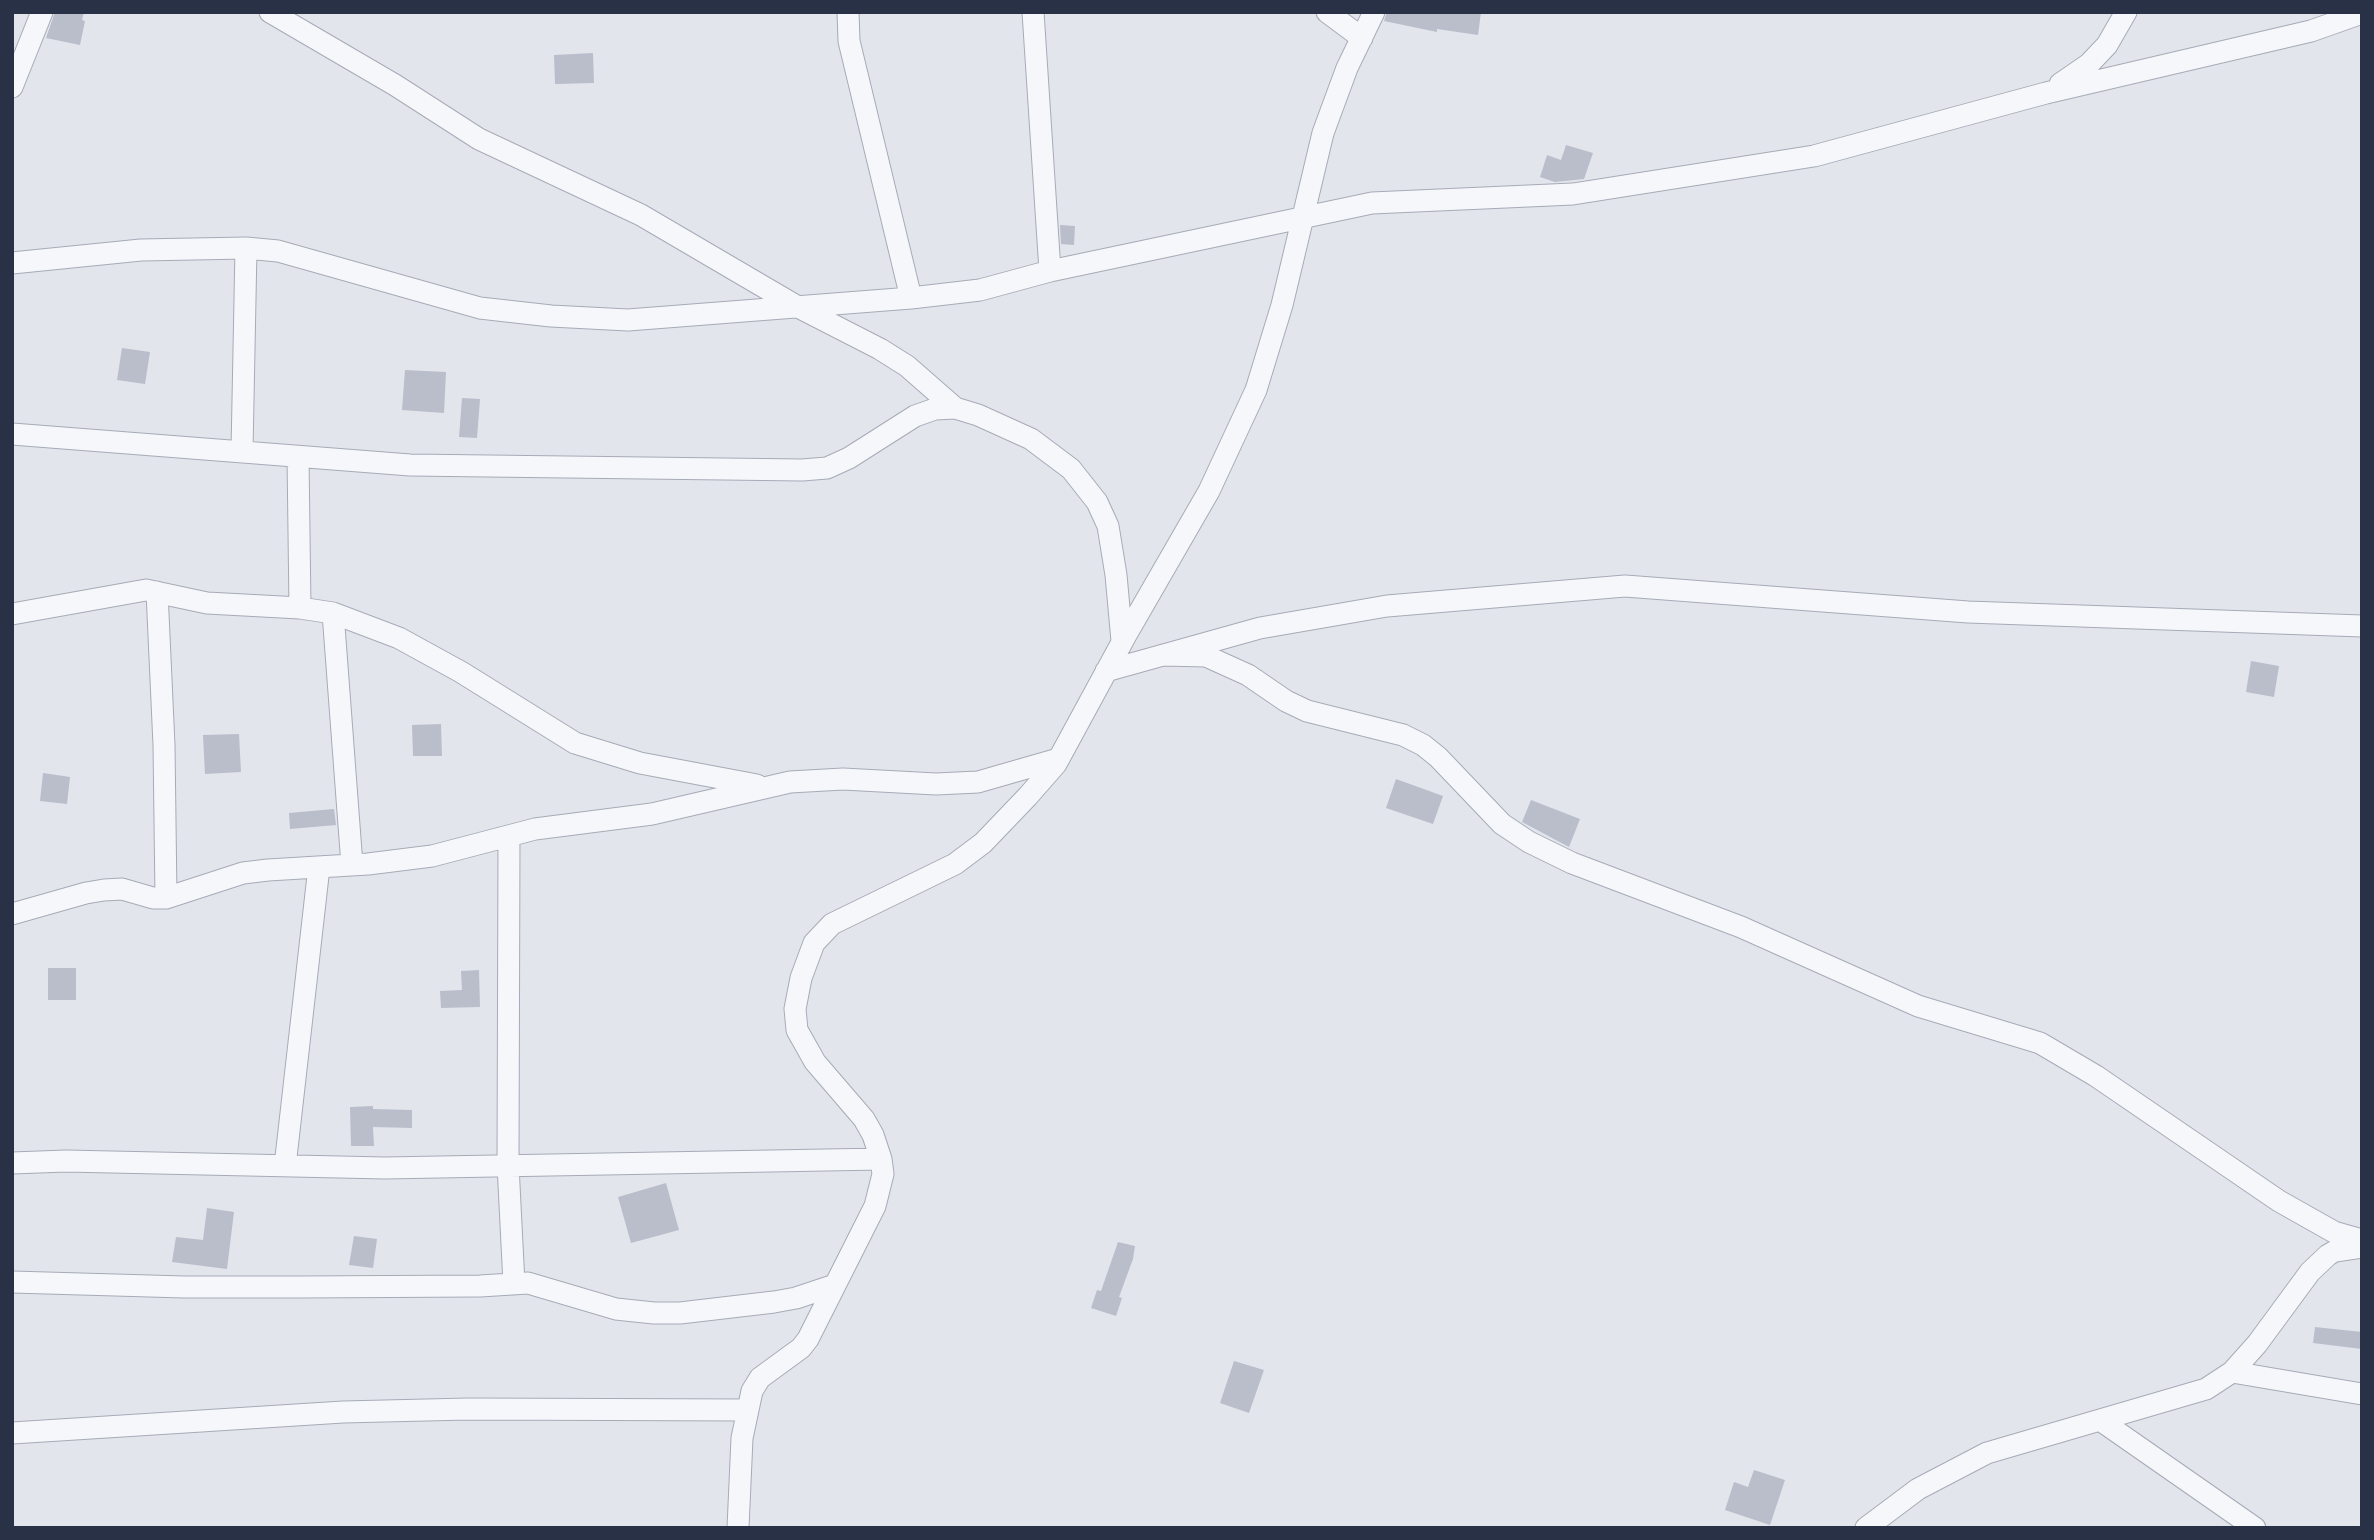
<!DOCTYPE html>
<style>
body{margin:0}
#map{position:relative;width:2374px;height:1540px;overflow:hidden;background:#e2e5ec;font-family:Ubuntu,sans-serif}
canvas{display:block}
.frame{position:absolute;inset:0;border:14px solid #283146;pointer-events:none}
</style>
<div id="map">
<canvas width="2374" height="1540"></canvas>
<div class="frame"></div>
</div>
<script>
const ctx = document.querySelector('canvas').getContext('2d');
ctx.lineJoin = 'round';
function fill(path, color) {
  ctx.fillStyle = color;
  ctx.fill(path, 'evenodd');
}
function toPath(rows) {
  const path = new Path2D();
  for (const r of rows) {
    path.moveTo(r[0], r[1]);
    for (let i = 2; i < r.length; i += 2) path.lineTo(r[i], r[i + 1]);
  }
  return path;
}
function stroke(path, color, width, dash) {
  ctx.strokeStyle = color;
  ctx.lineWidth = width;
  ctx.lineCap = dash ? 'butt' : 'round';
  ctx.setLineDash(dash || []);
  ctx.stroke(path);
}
const building = toPath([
 [55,12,84,12,82,20,85,21,80,45,46,38],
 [1387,12,1481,12,1478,35,1437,29,1437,32,1384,21],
 [593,53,594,83,555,84,554,55],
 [1566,145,1593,153,1584,179,1555,182,1540,177,1547,155,1561,160],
 [1060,225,1075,226,1074,245,1061,244],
 [122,348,150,352,145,384,117,380],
 [405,370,446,372,444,413,402,410],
 [462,398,480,399,477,438,459,437],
 [2251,661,2279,666,2274,697,2246,692],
 [441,724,442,756,413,756,412,725],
 [239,734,241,772,205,774,203,735],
 [43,773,70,777,67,804,40,801],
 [1396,779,1443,796,1433,824,1386,808],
 [1531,800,1580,819,1569,847,1522,822],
 [334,809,336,825,290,829,289,813],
 [48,968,76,968,76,1000,48,1000],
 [479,970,480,1007,441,1008,440,991,462,990,461,971],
 [373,1106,373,1109,412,1110,412,1128,373,1127,374,1146,351,1146,350,1107],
 [666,1183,679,1230,631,1243,618,1197],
 [207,1208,234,1212,227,1269,172,1262,176,1237,203,1240],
 [354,1236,377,1239,373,1268,349,1265],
 [1118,1242,1135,1246,1133,1259,1119,1297,1122,1298,1116,1316,1091,1308,1097,1290,1101,1291],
 [2315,1327,2362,1332,2362,1349,2313,1343],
 [1234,1361,1264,1370,1249,1413,1220,1403],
 [1754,1470,1785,1480,1770,1525,1725,1510,1734,1482,1748,1487]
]);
const street = toPath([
 [270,12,395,85,479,139,641,215,798,307,880,349,907,366,955,408],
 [848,12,849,41,911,298],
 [1033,12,1050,271],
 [1327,12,1362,38],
 [2060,84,2089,64,2107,45,2126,12],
 [12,87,42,12],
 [12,263,141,250,246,248,278,251,480,308,551,316,628,320,911,298,980,290,1050,271,1372,203,1573,194,1814,156,2046,93,2311,31,2362,13],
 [12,434,410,465,802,470,827,468,849,458,915,416,935,409,955,408,978,415,1031,439,1071,469,1097,502,1108,526,1116,575,1122,641],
 [242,451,246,248],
 [298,457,300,608],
 [157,592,164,745,166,898],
 [333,613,352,865],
 [12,614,146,590,207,603,300,608,333,613,399,638,461,672,575,743,640,763,757,785],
 [1163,655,1206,656,1248,675,1286,701,1307,711,1403,735,1423,745,1438,757,1502,824,1529,842,1572,863,1741,927,1918,1006,2040,1043,2096,1076,2279,1201,2334,1232,2362,1240],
 [1106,671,1260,628,1387,606,1625,586,1968,612,2362,626],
 [509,836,508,1165,514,1284],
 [12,914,86,893,104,890,122,889,153,898,166,898,243,873,268,870,368,864,432,856,535,829,652,814,790,782,843,779,936,784,978,782,1058,759],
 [12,1163,66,1161,385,1168,881,1159],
 [285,1166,319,867],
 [12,1282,184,1287,299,1287,480,1286,528,1283,616,1309,654,1313,680,1313,774,1302,796,1298,835,1285],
 [2232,1372,2362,1394],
 [2100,1420,2255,1528],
 [12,1433,343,1412,468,1409,747,1410],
 [738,1528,742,1438,752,1391,760,1378,801,1348,808,1339,875,1206,883,1174,881,1159,873,1135,864,1119,815,1062,797,1030,795,1009,801,978,814,943,832,924,955,864,983,843,1028,796,1056,764,1126,635,1209,491,1256,390,1282,305,1323,133,1347,68,1374,12],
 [1866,1528,1918,1489,1987,1453,2206,1389,2232,1372,2257,1344,2310,1272,2328,1255,2335,1251,2362,1247]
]);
fill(building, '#b9beca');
stroke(street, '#a6abb7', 23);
stroke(street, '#f6f7fa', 21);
</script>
